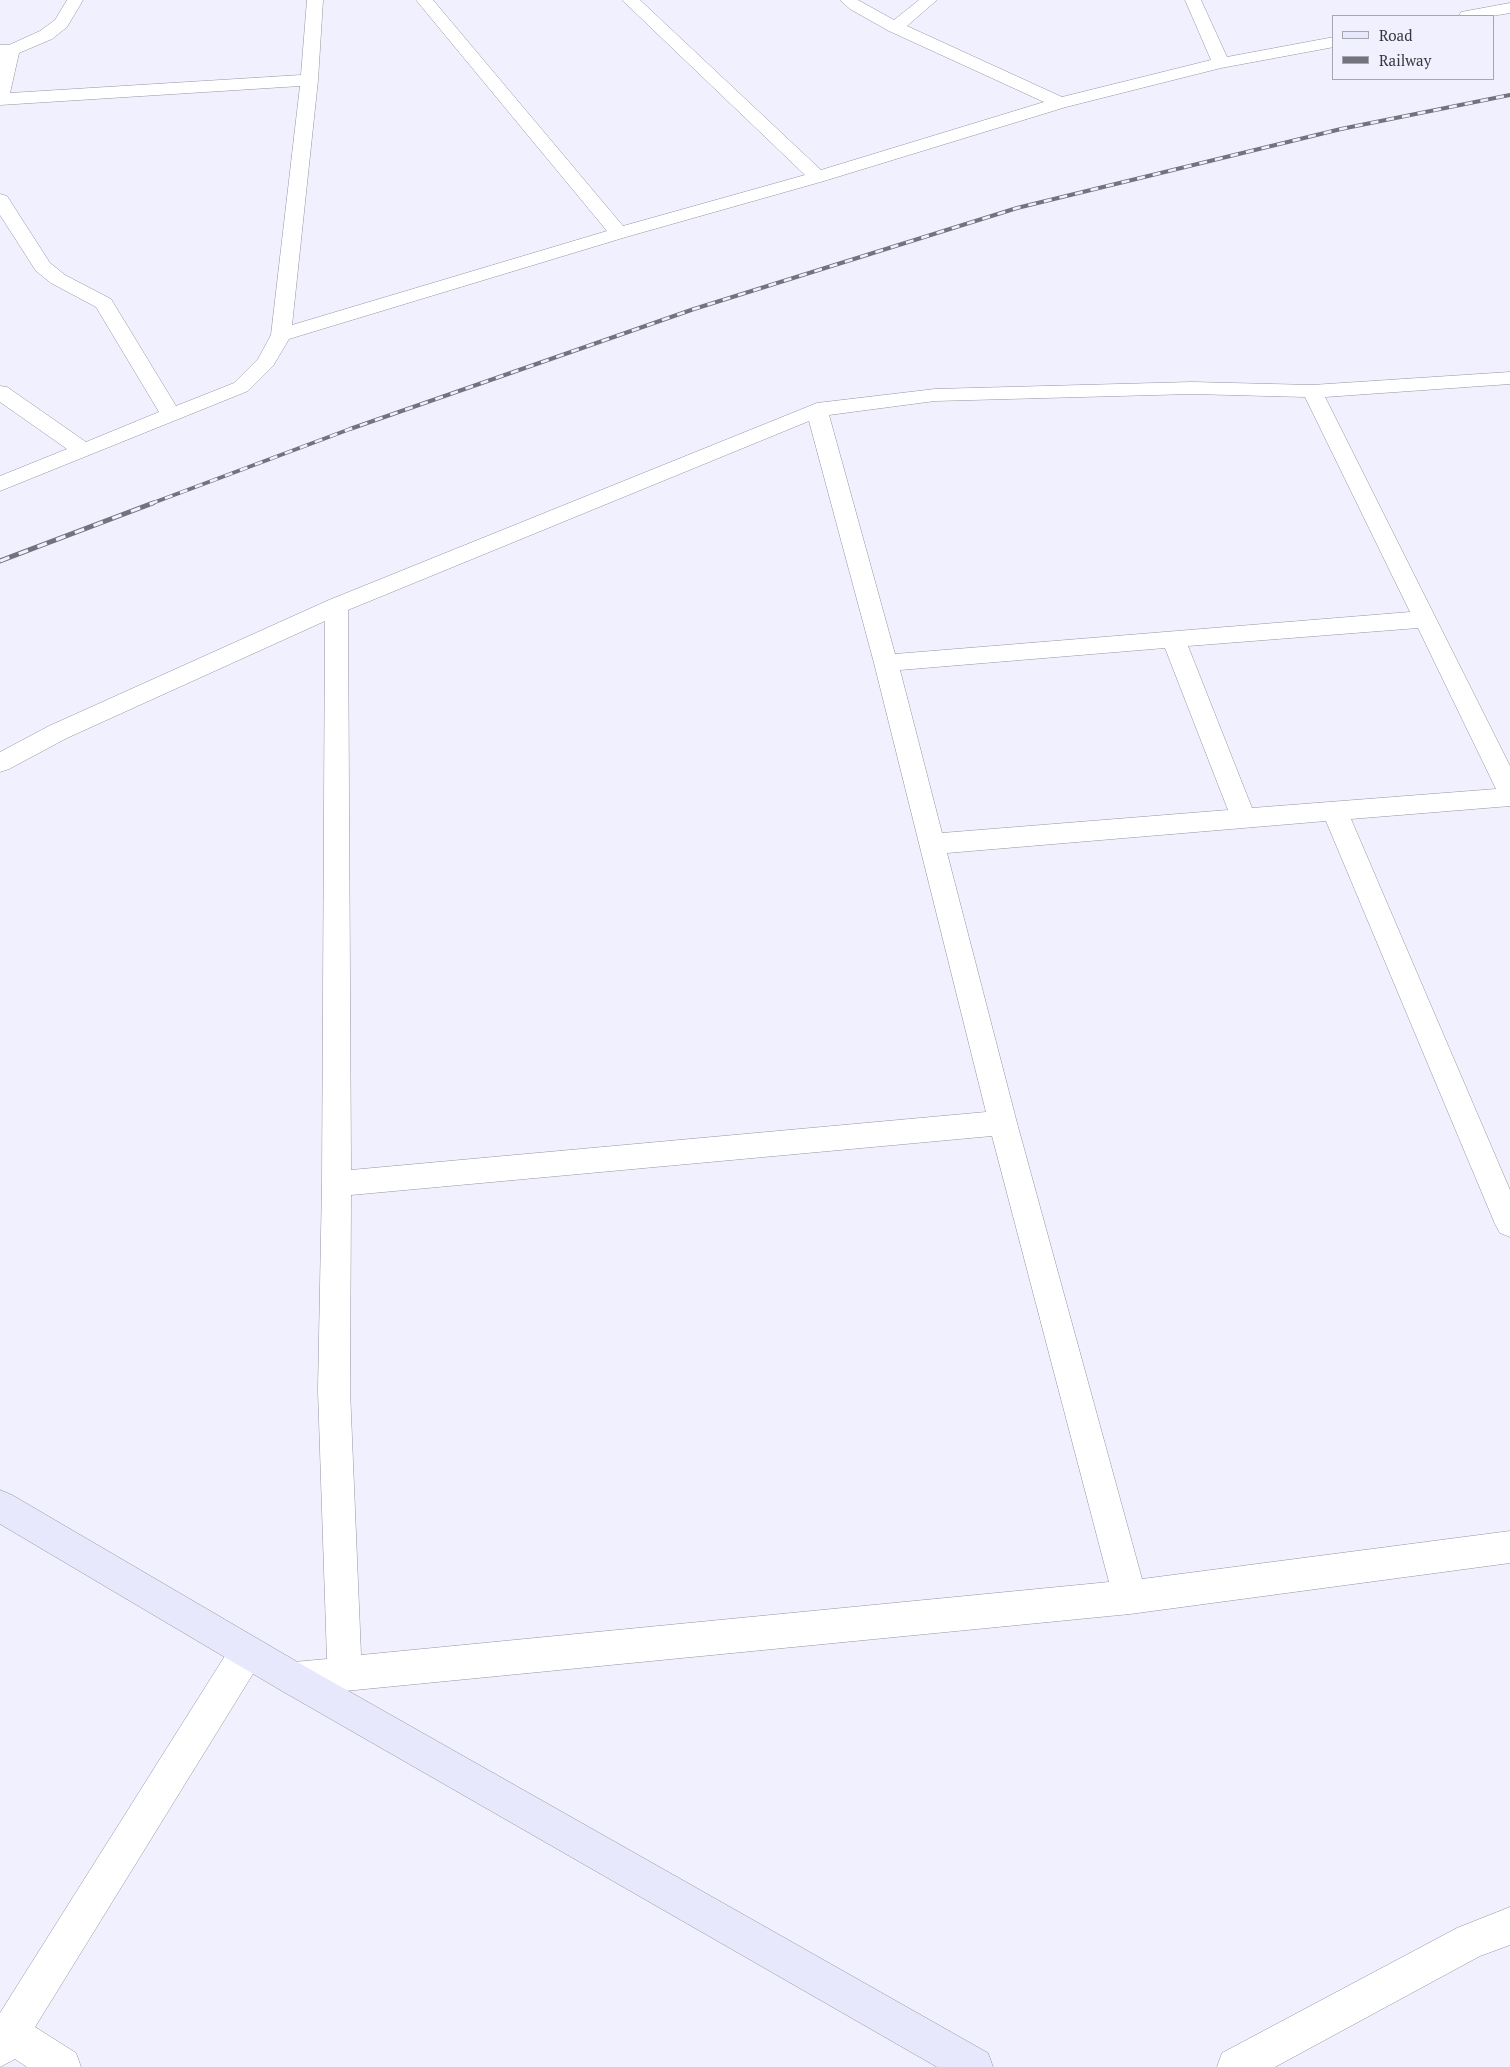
<!DOCTYPE html>
<style>
body{margin:0}
#map{position:relative;width:1510px;height:2067px;overflow:hidden;background:#f0f0fe;font-family:"PT Serif",serif}
canvas{display:block}
.legend{position:absolute;left:1332px;top:15px;width:162px;height:65px;box-sizing:border-box;background:#f0f0fe;border:1px solid #a6a6b1;margin:0;padding:6px 9px;list-style:none;font-size:15px;color:#37373e}
.legend li{display:flex;align-items:center;gap:10px;height:25px}
.legend b{width:25px;border:1px solid #a6a6b1}
</style>
<div id="map">
<canvas width="1510" height="2067"></canvas>
<ul class="legend">
<li><b style="height:6px;background:#e8e8fc"></b>Road</li>
<li><b style="height:6px;background:#73737d"></b>Railway</li>
</ul>
</div>
<script>
const ctx = document.querySelector('canvas').getContext('2d');
ctx.lineJoin = 'round';
function toPath(rows) {
  const path = new Path2D();
  for (const r of rows) {
    path.moveTo(r[0], r[1]);
    for (let i = 2; i < r.length; i += 2) path.lineTo(r[i], r[i + 1]);
  }
  return path;
}
function stroke(path, color, width, dash) {
  ctx.strokeStyle = color;
  ctx.lineWidth = width;
  ctx.lineCap = dash ? 'butt' : 'round';
  ctx.setLineDash(dash || []);
  ctx.stroke(path);
}
function fill(path, color) {
  ctx.fillStyle = color;
  ctx.fill(path, 'evenodd');
}
const street = toPath([
 [67,0,83,0,67,27,52,39,19,53,10,93,301,75,307,0,323,0,318,80,292,325,607,231,416,0,433,0,623,226,805,175,622,0,640,0,821,170,1044,102,889,31,850,9,840,0,858,0,894,20,919,0,937,0,907,26,1062,97,1211,60,1185,0,1201,0,1227,57,1334,37,1334,47,1221,68,1066,107,824,181,626,237,289,339,273,366,248,391,0,491,0,476,67,449,0,402,0,386,7,387,86,442,159,412,96,307,51,283,36,271,0,215,0,194,7,196,50,263,65,275,111,299,176,406,234,383,258,359,271,335,300,86,0,105,0,45,9,45,40,31,55,20,67,0],
 [1510,3,1510,13,1492,16,1459,16,1461,12,1510,3],
 [1510,372,1510,384,1325,397,1510,766,1510,806,1351,819,1510,1190,1510,1237,1500,1233,1495,1224,1326,821,947,853,1017,1123,1142,1579,1510,1531,1510,1563,1130,1614,294,1696,282,1691,277,1679,282,1667,294,1662,327,1659,318,1390,322,1184,325,621,67,738,9,769,0,772,0,752,49,726,329,600,817,403,935,389,1192,382,1312,385,1510,372],
 [1192,394,1305,397,1410,612,895,654,829,415,935,401,1192,394],
 [809,421,874,663,986,1112,351,1170,348,610,809,421],
 [1418,628,1496,789,1252,808,1188,646,1418,628],
 [1165,648,1228,810,942,833,900,670,1165,648],
 [992,1136,1109,1582,361,1655,350,1390,351,1195,992,1136],
 [247,1635,259,1640,264,1652,259,1664,35,2027,76,2053,81,2067,27,2067,15,2059,0,2067,0,2013,235,1640,247,1635],
 [1510,1907,1510,1945,1480,1956,1275,2067,1217,2067,1222,2053,1457,1928,1510,1907]
]);
const secondary = toPath([
 [0,1490,12,1495,306,1667,988,2053,993,2067,937,2067,282,1691,0,1524,0,1490]
]);
const railFar1 = toPath([
 [150,504,350,429,694,309,1017,208,1341,129,1510,95]
]);
const rail = toPath([
 [0,561,153,503]
]);
stroke(street, '#9494a3', 1);
stroke(secondary, '#9494a3', 1);
fill(street, '#fff');
fill(secondary, '#e8e8fc');
stroke(railFar1, '#73737d', 4);
stroke(rail, '#73737d', 5);
stroke(railFar1, '#f0f0fe', 2.5, [8]);
stroke(rail, '#f0f0fe', 3, [10]);
</script>
